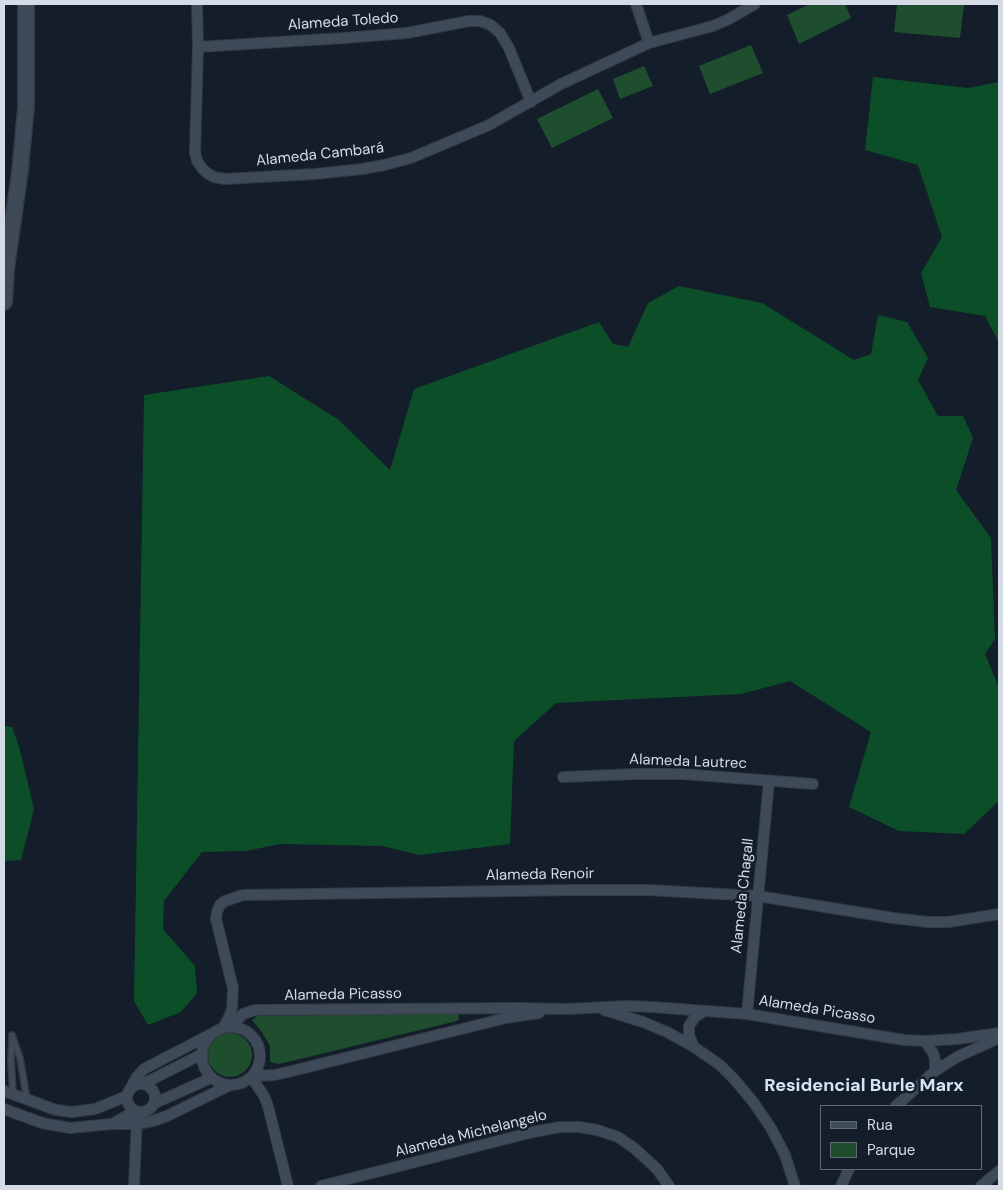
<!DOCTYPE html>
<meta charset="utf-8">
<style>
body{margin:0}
#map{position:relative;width:1003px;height:1190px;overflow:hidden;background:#131e2a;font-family:"DM Sans",sans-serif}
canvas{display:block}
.frame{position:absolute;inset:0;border:5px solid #d4dbe4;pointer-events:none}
.legend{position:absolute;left:820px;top:1105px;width:162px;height:65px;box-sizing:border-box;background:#131e2a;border:1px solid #606a74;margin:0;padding:6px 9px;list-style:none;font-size:15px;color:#d4dbe4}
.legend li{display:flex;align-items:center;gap:10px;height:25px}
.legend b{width:25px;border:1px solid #606a74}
</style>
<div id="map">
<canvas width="1003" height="1190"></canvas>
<div class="frame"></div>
<ul class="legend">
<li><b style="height:6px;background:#3e4a58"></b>Rua</li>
<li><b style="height:14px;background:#1e4e2e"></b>Parque</li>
</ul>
</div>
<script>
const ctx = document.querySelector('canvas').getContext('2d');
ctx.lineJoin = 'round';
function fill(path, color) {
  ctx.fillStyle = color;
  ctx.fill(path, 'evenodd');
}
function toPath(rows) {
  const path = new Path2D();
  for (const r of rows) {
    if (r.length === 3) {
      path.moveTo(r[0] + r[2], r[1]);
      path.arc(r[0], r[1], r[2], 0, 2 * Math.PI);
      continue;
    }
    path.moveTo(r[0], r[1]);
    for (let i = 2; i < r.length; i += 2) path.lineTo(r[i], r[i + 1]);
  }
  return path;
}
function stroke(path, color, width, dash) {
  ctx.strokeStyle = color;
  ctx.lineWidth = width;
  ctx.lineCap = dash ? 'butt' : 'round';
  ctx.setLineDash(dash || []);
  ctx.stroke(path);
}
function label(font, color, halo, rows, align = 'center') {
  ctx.font = font + ' "DM Sans",sans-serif';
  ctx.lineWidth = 5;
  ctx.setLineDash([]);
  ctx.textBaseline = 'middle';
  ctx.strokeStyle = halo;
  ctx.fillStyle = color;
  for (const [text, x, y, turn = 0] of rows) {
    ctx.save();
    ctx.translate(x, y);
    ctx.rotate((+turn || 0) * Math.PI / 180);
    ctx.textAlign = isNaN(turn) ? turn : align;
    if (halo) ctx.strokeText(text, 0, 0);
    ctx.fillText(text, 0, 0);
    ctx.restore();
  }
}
const green = toPath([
 [810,4,845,4,851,18,799,44,787,15],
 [897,4,964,4,960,38,894,32],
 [751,45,763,73,710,94,699,66],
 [644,66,653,86,620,99,613,79],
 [598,89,613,118,552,148,537,119],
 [458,1013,459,1018,457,1021,279,1064,270,1062,270,1046,262,1032,252,1020,257,1016],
 [230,1055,22]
]);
const forest = toPath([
 [873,77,968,88,999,82,999,343,985,316,930,307,921,273,942,237,918,165,865,150],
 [679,286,762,303,854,360,871,354,878,315,907,322,928,358,918,380,938,416,963,416,973,438,956,490,991,538,995,639,985,654,999,688,999,801,964,834,899,831,849,807,871,732,790,681,741,694,556,703,514,741,510,844,419,855,382,846,280,844,246,851,202,852,164,901,163,929,195,966,197,993,181,1012,148,1025,134,1001,144,395,269,376,339,420,390,470,414,389,599,322,613,344,628,347,648,303],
 [4,726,12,727,20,750,34,809,21,860,4,861]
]);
const lane = toPath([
 [12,1035,20,1058,27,1100],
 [12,1038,11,1059,13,1094]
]);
const street = toPath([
 [197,4,198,47,195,153,197,161,202,168,207,173,214,177,225,179,315,174,362,169,384,165,411,158,489,125,561,84,649,43,713,26,729,19,755,4],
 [636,4,649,43],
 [198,47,344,38,407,33,469,21,480,21,491,25,500,33,509,48,531,102],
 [563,777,635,774,683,774,813,784],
 [604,1010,643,1022,667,1032,694,1047,720,1065,735,1080,754,1103,771,1128,785,1155,795,1186],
 [747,1014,769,781],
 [231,1056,29],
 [231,1027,243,1014,255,1010,516,1008,567,1009,627,1006,652,1007,747,1014,904,1040,925,1041,957,1039,999,1033],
 [223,1028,230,1015,232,1008,233,988,216,919,217,912,220,905,225,901,243,895,574,890,648,890,758,896,893,918,928,922,949,922,999,914],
 [925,1041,933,1053,935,1059,935,1071],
 [694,1047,689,1035,689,1026,695,1017,704,1011],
 [254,1076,274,1075,288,1072,506,1018,539,1013],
 [252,1078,264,1096,268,1106,288,1186],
 [141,1098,14],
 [143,1084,202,1054],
 [4,1091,56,1110,72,1112,95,1109,127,1096],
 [128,1093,136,1078,144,1069,211,1034],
 [155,1103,211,1078],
 [896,1106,935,1071,957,1057,999,1038],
 [4,1109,42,1123,70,1128,112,1124,135,1111],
 [115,1124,137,1124,153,1121,167,1116,228,1086],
 [134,1186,137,1117],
 [321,1186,533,1132,560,1127,579,1127,597,1130,618,1137,634,1148,657,1169,669,1186],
 [841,1186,849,1169],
 [981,1186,999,1171]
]);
const secondary = toPath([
 [4,284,20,171,26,107,26,4],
 [4,302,6,275]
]);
const streetNames = [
 ["Alameda Toledo",343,22,-4],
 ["Alameda Cambará",320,155,-6],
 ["Alameda Lautrec",688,762,2],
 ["Alameda Renoir",540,875,-1],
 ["Alameda Chagall",743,896,-84],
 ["Alameda Picasso",343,995,-1],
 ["Alameda Picasso",817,1010,9],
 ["Alameda Michelangelo",471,1134,-14]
];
const quarterNames = [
 ["Residencial Burle Marx",864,1086]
];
fill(green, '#1e4e2e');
fill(forest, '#0b4e28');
stroke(lane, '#343a44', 8);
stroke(street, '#343a44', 12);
stroke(secondary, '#343a44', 18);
stroke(lane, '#3e4a58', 5);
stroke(street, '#3e4a58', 10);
stroke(secondary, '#3e4a58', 15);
label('15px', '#d4dbe4', '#131e2a', streetNames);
label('bold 18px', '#d5e4f5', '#131e2a', quarterNames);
</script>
